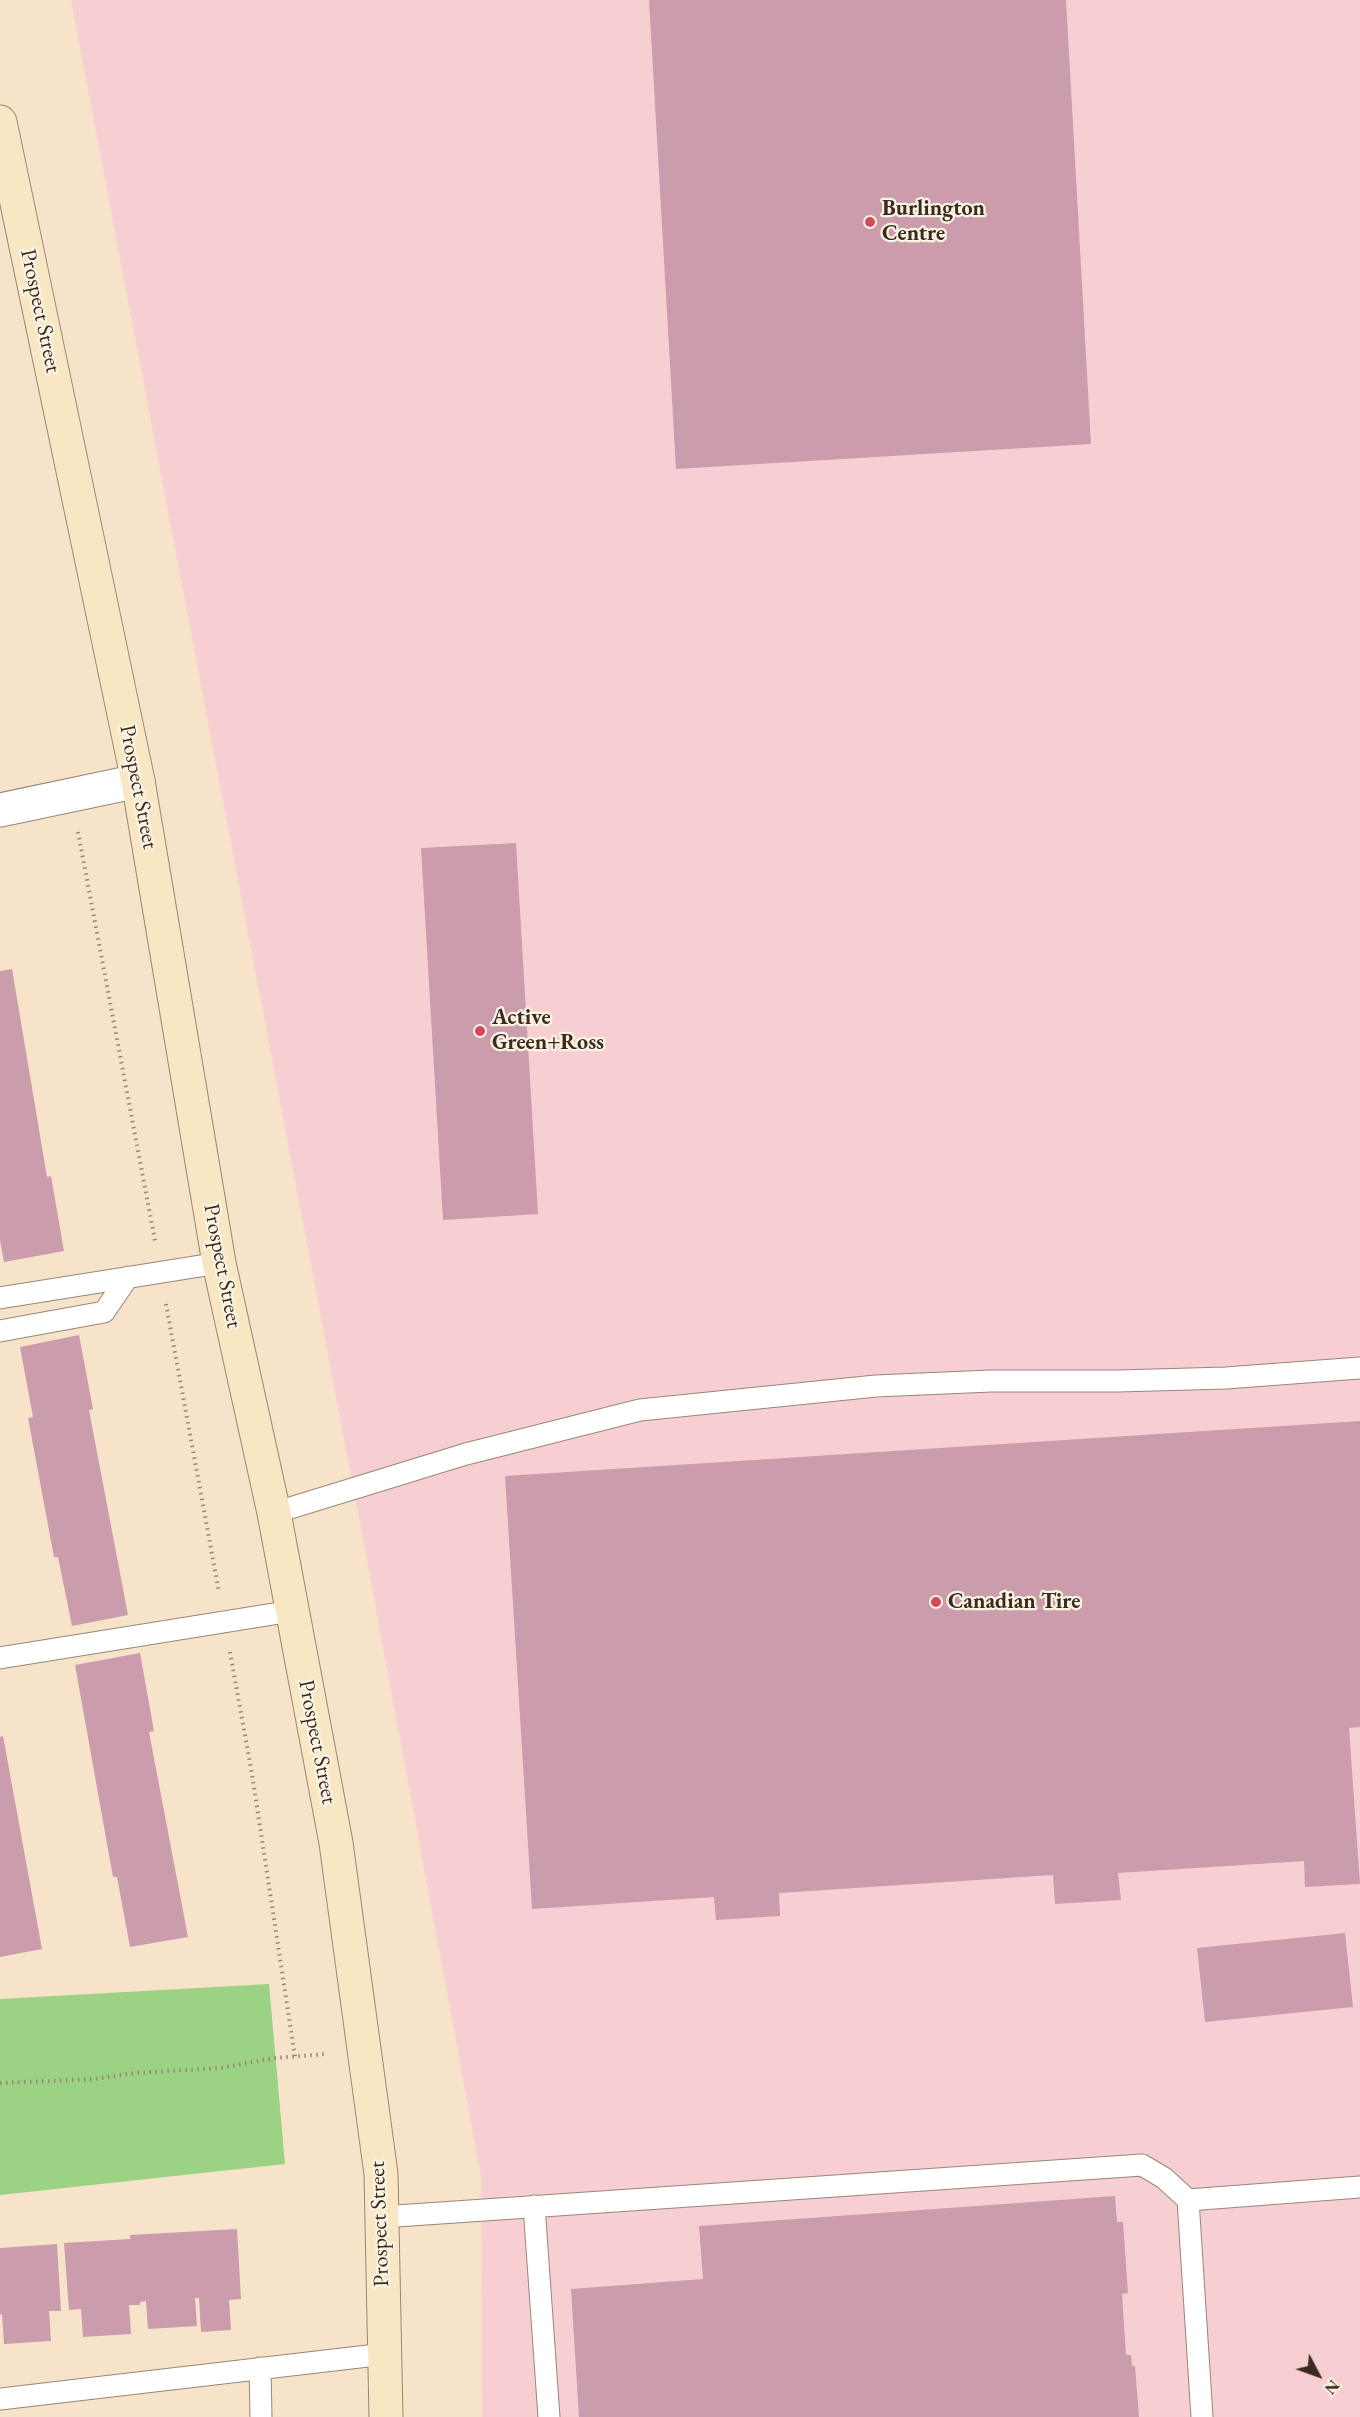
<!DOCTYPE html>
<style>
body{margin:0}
#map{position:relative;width:1360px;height:2417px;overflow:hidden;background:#f7e3ca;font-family:"EB Garamond",serif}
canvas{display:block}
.north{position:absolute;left:1288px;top:2345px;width:60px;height:60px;-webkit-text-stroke:4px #fcf5e5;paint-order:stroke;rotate:131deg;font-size:16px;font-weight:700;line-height:24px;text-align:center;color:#3b2a1e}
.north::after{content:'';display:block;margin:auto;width:21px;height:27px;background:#3b2a1e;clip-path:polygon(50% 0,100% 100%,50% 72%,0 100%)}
</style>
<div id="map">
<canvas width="1360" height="2417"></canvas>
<div class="north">N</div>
</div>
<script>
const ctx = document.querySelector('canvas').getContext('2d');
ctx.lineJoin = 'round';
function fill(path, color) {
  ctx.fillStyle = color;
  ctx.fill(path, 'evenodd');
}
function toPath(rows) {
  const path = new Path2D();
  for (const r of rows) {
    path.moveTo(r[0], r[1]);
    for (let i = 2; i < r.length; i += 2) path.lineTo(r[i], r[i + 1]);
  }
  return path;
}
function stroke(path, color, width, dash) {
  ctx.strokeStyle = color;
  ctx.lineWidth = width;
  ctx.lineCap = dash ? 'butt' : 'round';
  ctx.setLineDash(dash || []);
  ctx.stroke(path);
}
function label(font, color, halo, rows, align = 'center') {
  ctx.font = font + ' "EB Garamond",serif';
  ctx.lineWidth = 4.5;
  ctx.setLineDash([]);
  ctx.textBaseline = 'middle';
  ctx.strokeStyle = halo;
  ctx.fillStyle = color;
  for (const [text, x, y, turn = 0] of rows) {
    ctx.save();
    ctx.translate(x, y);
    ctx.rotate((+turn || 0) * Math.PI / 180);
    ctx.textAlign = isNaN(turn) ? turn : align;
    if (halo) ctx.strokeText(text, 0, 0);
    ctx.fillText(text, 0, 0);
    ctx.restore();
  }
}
const built = toPath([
 [71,0,1360,0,1360,2417,482,2417,481,2176,360,1523]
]);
const green = toPath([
 [269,1984,285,2164,0,2195,0,1999]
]);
const building = toPath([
 [649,0,1066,0,1091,444,676,469],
 [516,843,538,1214,443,1220,421,848],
 [12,969,47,1177,51,1176,64,1251,4,1262,0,1240,0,971],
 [79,1335,93,1409,89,1410,128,1615,72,1626,58,1557,54,1557,28,1418,33,1417,20,1347],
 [1360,1421,1360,1727,1349,1728,1360,1884,1305,1887,1304,1861,1118,1873,1121,1900,1055,1904,1053,1875,779,1893,780,1916,716,1920,714,1897,532,1909,505,1476],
 [140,1653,154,1731,149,1732,188,1937,130,1947,117,1877,113,1877,75,1665],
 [3,1736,42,1949,0,1957,0,1737],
 [1345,1933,1353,2007,1205,2022,1197,1948],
 [1115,2196,1117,2222,1123,2222,1128,2293,1122,2294,1126,2355,1131,2355,1132,2366,1135,2366,1139,2417,579,2417,571,2289,703,2279,699,2226],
 [237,2229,241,2299,229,2300,231,2330,201,2332,199,2298,195,2298,197,2326,148,2329,146,2301,140,2302,140,2305,129,2305,131,2334,83,2337,81,2309,69,2310,64,2243,130,2239,130,2235],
 [57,2244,61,2311,49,2311,51,2341,4,2344,2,2314,0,2315,0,2248]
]);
const path = toPath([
 [78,832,155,1241],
 [166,1304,219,1592],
 [230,1652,252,1774,295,2057],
 [0,2083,95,2079,134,2073,221,2068,275,2058,327,2054]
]);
const lane = toPath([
 [0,1298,219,1263],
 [0,1331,104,1312,128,1277],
 [274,1513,466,1454,640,1410,876,1386,991,1381,1118,1381,1226,1378,1360,1368],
 [0,1658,292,1611],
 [534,2206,549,2417],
 [382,2217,1142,2165,1164,2178,1188,2200],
 [260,2368,261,2417],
 [0,2399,385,2354],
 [1202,2417,1188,2200,1360,2187]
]);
const street = toPath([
 [0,810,138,781]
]);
const secondary = toPath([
 [0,122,138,781,219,1263,274,1513,336,1843,381,2174,386,2417]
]);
const markers = [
 [870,222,6,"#d1495b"],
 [480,1031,6,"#d1495b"],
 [936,1602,6,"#d1495b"]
];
const poiNames = [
 ["Burlington",882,209],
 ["Centre",882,234],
 ["Active",492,1018],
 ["Green+Ross",492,1043],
 ["Canadian Tire",948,1602]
];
const streetNames = [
 ["Prospect Street",40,311,78],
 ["Prospect Street",138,787,79],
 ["Prospect Street",222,1266,79],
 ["Prospect Street",317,1742,79],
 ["Prospect Street",380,2224,-92]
];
fill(built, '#f7cfd2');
fill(green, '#9cd283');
fill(building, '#cb9cac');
stroke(lane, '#998674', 23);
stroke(street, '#998674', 35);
stroke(secondary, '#998674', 35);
stroke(path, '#998674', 4, [1.5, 4.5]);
stroke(lane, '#fff', 21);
stroke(street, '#fff', 33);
stroke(secondary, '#f9e7c3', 33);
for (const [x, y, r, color] of markers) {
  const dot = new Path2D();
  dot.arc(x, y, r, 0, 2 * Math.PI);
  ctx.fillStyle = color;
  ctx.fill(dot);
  stroke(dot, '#fcf5e5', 2);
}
label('bold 22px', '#3b2a1e', '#fcf5e5', poiNames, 'left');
label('22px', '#3b2a1e', '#fcf5e5', streetNames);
</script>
